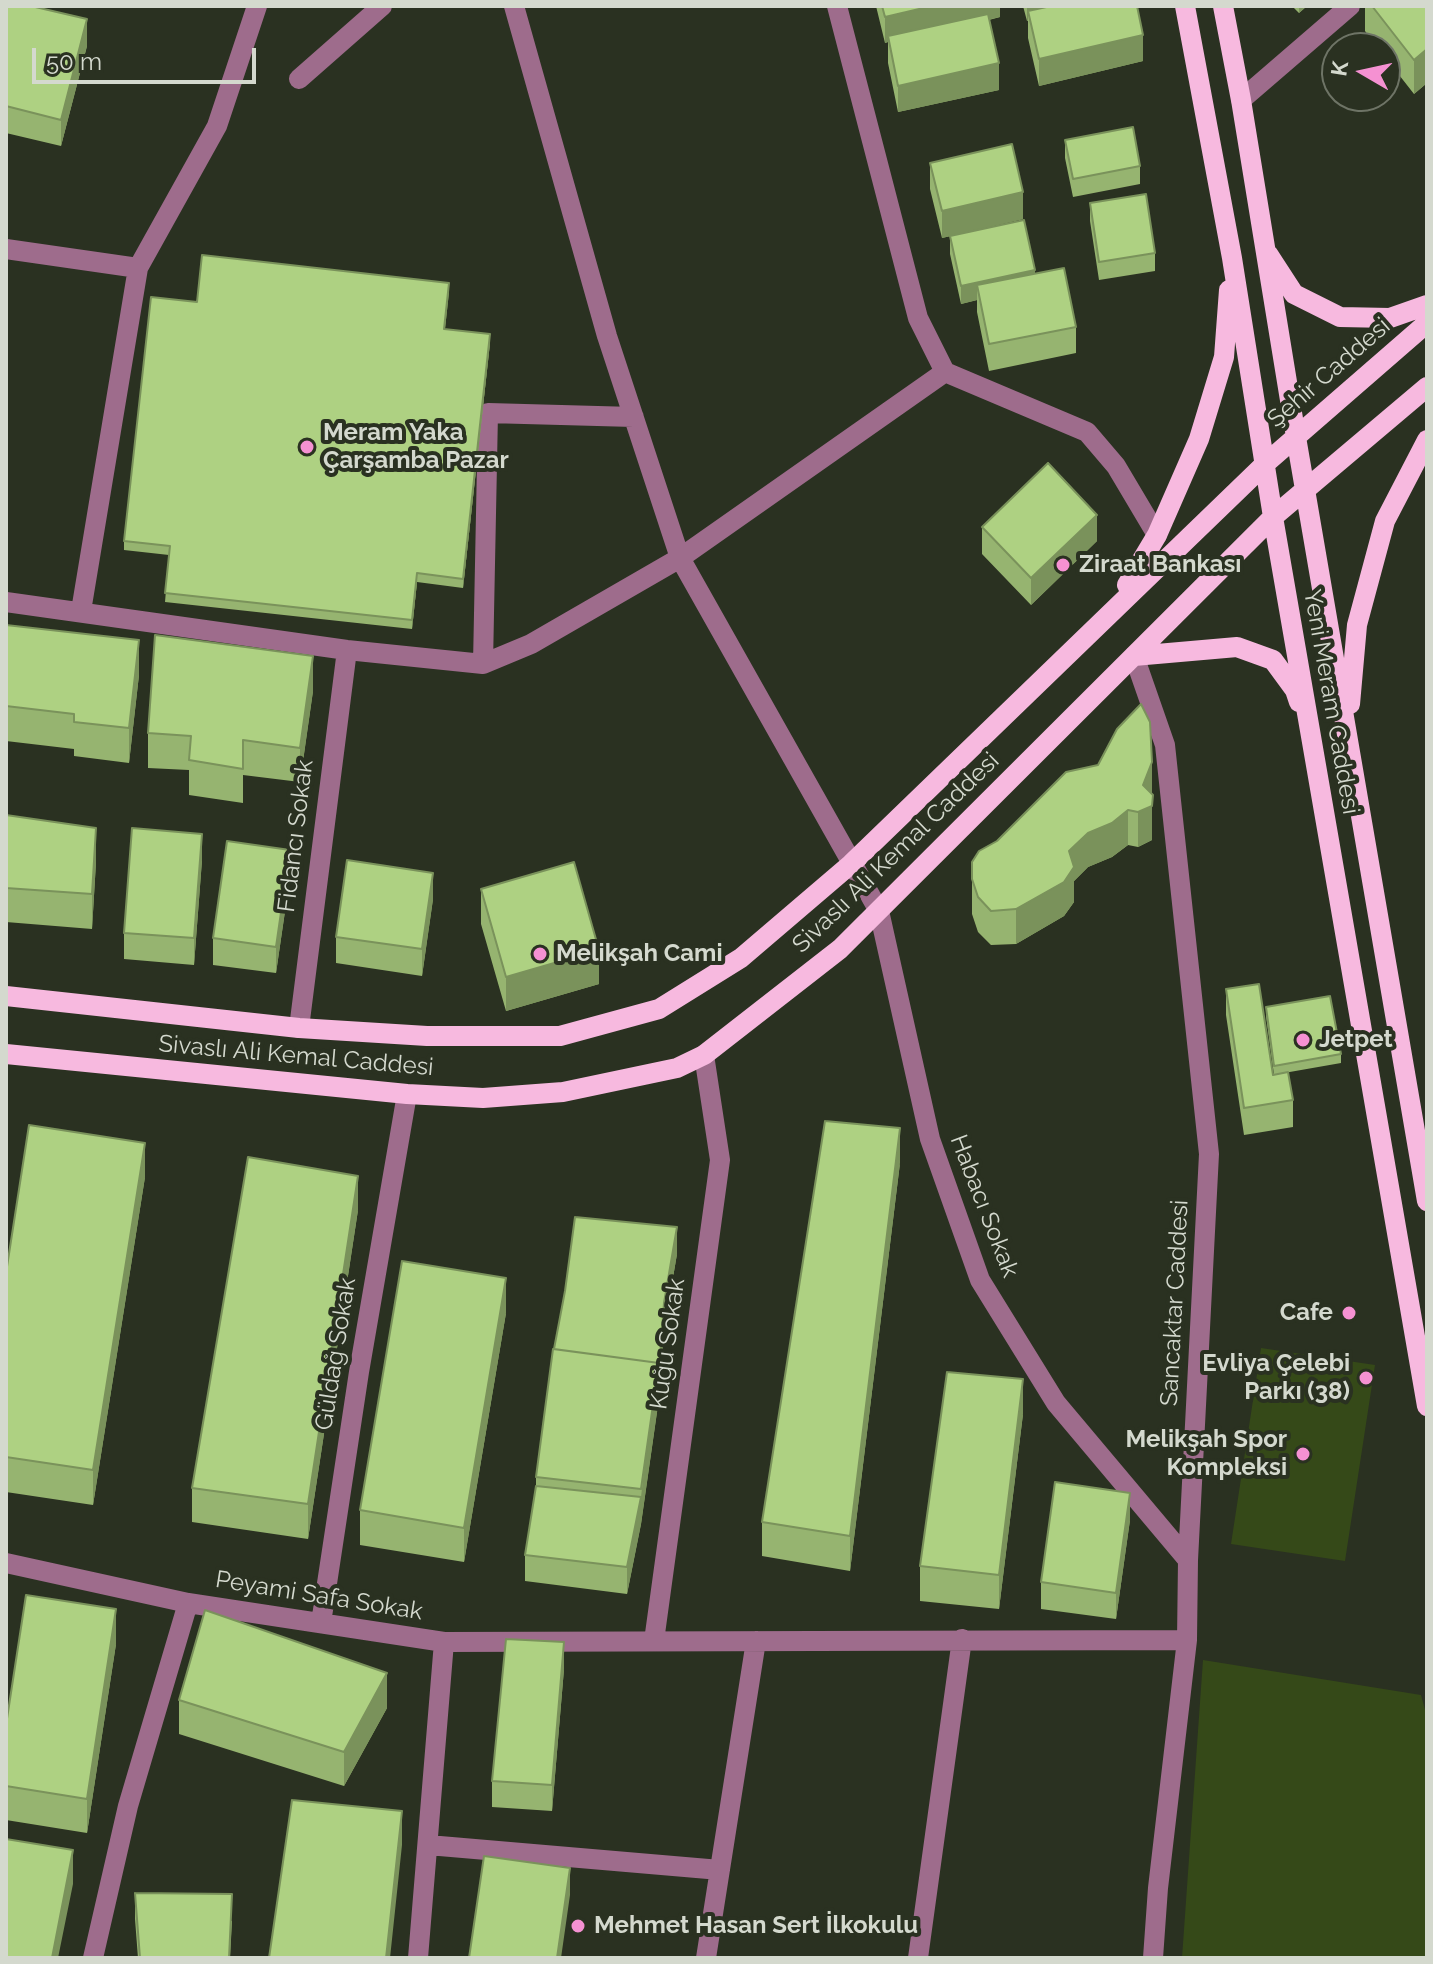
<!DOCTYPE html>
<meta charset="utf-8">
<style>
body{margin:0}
#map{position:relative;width:1433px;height:1964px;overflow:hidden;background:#2a3121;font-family:Raleway,sans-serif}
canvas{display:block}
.frame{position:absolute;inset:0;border:8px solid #d4d9ce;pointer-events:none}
.north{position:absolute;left:1321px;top:32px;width:80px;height:80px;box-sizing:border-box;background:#2a3121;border:2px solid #6e7466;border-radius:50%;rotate:279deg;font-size:22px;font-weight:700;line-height:32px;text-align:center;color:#d4d9ce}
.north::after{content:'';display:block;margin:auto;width:28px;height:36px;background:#f591d2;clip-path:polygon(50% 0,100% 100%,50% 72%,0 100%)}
.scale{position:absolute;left:32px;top:48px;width:224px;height:36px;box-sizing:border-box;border:4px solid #d4d9ce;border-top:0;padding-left:10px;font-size:24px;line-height:28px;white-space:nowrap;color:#d4d9ce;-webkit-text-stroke:6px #2a3121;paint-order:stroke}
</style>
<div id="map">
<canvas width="1433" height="1964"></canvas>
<div class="frame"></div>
<div class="north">K</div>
<div class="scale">50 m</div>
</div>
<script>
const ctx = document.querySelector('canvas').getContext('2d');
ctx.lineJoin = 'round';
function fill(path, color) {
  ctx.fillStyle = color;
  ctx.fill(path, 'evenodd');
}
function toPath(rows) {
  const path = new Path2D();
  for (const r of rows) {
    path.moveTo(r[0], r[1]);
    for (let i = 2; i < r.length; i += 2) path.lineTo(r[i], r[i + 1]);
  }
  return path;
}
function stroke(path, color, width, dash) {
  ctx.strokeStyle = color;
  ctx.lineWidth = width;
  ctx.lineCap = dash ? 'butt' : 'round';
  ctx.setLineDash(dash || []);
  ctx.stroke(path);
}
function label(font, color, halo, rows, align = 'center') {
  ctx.font = font + ' Raleway,sans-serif';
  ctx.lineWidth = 8;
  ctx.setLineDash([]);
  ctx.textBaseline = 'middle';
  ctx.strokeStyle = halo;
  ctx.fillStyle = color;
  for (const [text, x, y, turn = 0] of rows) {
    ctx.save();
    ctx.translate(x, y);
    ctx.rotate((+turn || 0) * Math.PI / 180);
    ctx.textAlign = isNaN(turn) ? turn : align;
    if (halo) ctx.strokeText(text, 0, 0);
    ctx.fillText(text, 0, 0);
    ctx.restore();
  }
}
const green = toPath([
 [1261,1348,1375,1365,1345,1561,1231,1544],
 [1203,1660,1421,1695,1427,1717,1427,1958,1182,1958]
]);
const minor = toPath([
 [514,6,607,336,680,558,879,911,930,1139,980,1280,1056,1403,1188,1560],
 [837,6,918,318,945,372,1087,432,1116,466,1157,535],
 [299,79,382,6],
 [1241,100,1350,6],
 [6,249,138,268,81,611],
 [138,268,217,126,257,6],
 [6,602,347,650,483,664,531,644,680,558,945,372],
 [1134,656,1165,745,1209,1154,1188,1560,1187,1640,1158,1888,1153,1958],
 [483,664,488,413,634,417],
 [299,1028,347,650],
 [6,1563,188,1603],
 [321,1623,359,1372,407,1094],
 [654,1641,720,1160,704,1055],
 [444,1642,1187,1640],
 [428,1845,720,1870],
 [93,1958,128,1806,188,1603,444,1642,418,1958],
 [706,1958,756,1641],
 [918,1958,962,1639]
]);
const major = toPath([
 [1185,6,1232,258,1273,517,1427,1406],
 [1223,6,1241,100,1296,437,1427,1201],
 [1268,254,1294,294,1340,317,1390,318,1427,305],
 [1127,585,1157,535,1199,439,1224,357,1229,290],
 [1134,656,1237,647,1273,660,1295,690,1299,702],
 [1350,704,1357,625,1385,521,1427,440],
 [6,996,299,1028,427,1036,560,1036,659,1009,741,958,851,864,1266,463,1427,323],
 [6,1054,407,1094,483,1098,563,1092,677,1068,704,1055,840,949,1273,517,1427,387]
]);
const wall = toPath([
 [6,6,87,46,61,146,6,133],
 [876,6,1000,6,1000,17,989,20,999,90,898,112,888,63,888,42,885,43],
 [1023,6,1137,6,1143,61,1039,86,1028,38,1028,21,1027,21],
 [1292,6,1307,6,1299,13],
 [1365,6,1427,6,1427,83,1414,94,1385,57,1385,48,1378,48,1365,31],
 [1065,140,1140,166,1140,184,1073,197,1065,158],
 [930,163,1023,219,942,238,930,189],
 [1090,203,1155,253,1155,271,1099,280,1090,221],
 [950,236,1035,273,1076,327,1076,353,989,371,977,312,977,300,961,304,950,254],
 [449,292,445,329,490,343,463,588,417,582,412,629,165,602,169,555,124,550,124,541,197,302],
 [982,527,1097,541,1031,605,982,554],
 [6,625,139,675,129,763,74,756,74,749,6,741],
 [313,691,300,782,243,775,243,803,189,795,189,770,148,768,148,733],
 [1152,794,1152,840,1138,847,1128,845,1112,857,1088,867,1074,881,1074,902,1064,916,1016,944,991,945,978,932,972,914,972,879],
 [6,815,96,862,92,929,6,922],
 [202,860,194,965,124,959,124,933],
 [290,877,276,973,213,965,213,938],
 [481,889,599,984,506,1011,481,924],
 [433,899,422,976,336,963,336,937],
 [1226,989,1273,1075,1274,1075,1266,1016,1266,1007,1341,1054,1341,1063,1284,1073,1293,1100,1293,1127,1244,1135,1226,1015],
 [900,1163,850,1571,762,1556,762,1522],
 [145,1177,93,1505,6,1492,6,1273],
 [358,1210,308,1539,192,1522,192,1488],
 [677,1254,664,1330,659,1398,641,1524,627,1594,525,1581,525,1555,536,1486,536,1477,554,1349],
 [506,1313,464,1562,360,1545,360,1510],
 [1023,1414,999,1609,920,1601,920,1566],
 [1130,1520,1116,1619,1041,1609,1041,1582],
 [116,1644,87,1833,6,1820,6,1725],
 [564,1669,552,1811,492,1807,492,1781],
 [179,1700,387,1708,344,1786,179,1734],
 [135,1893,232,1921,230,1958,138,1958,135,1919]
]);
const shadedWall = toPath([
 [932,6,1000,6,1000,17,889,42,888,36,888,42,885,43,885,17],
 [1027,6,1090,6,1028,11,1028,21,1027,21],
 [1299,6,1307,6,1299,13],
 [87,19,87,46,61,146,61,120],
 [1143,35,1143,61,1039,86,1039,59],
 [1427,49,1427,83,1414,94,1414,60],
 [999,63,999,90,898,112,898,86],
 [1023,192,1023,219,942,238,942,211],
 [1035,270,1035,288,977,285,977,300,961,304,961,286],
 [490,334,490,343,463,588,463,579],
 [1097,515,1097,541,1031,605,1031,578],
 [417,573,417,582,412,629,412,620],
 [139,640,139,675,129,763,129,728],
 [313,656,313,691,300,782,300,748],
 [1152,762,1152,840,1138,847,1138,812,1143,785],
 [1128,810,1128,845,1112,857,1088,867,1074,881,1074,902,1064,916,1016,944,1016,909,1069,851,1088,833],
 [96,828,96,862,92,929,92,894],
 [202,834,202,860,194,965,194,938],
 [290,850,290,877,276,973,276,947],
 [433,873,433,899,422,976,422,949],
 [599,950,599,984,506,1011,506,977],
 [900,1128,900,1163,850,1571,850,1536],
 [145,1143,145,1177,93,1505,93,1470],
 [358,1176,358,1210,308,1539,308,1504],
 [677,1227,677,1254,664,1330,659,1398,641,1524,627,1594,627,1567,641,1497,664,1303],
 [506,1278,506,1313,464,1562,464,1528],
 [1023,1379,1023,1414,999,1609,999,1575],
 [1130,1493,1130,1520,1116,1619,1116,1593],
 [116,1609,116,1644,87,1833,87,1799],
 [564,1642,564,1669,552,1811,552,1785],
 [387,1673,387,1708,344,1786,344,1752],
 [402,1811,402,1845,390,1958,386,1958],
 [73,1850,73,1884,58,1958,52,1958],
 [570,1868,570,1895,561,1958,557,1958]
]);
const building = toPath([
 [6,6,31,6,87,19,61,120,6,106,6,6],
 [882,6,932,6,885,17,882,6],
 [1051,6,1137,6,1143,35,1039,59,1028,11,1051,6],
 [1372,6,1427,6,1427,49,1414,60,1372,6],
 [988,14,999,63,898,86,888,36,988,14],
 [1133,127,1140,166,1073,179,1065,140,1133,127],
 [1012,144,1023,192,942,211,930,163,1012,144],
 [1146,194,1155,253,1099,262,1090,203,1146,194],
 [1024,220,1035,270,961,286,950,236,1024,220],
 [202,255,449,283,444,329,490,334,463,579,417,573,412,620,165,593,170,546,124,541,151,297,197,302,202,255],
 [1064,268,1076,327,989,344,977,285,1064,268],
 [1048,463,1097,515,1031,578,982,527,1048,463],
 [6,625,139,640,129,728,74,722,74,714,6,706,6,625],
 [155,635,313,656,300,748,243,740,243,769,189,760,191,736,148,733,155,635],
 [1141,704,1150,722,1152,762,1143,785,1153,795,1152,806,1138,812,1128,810,1112,823,1088,833,1069,851,1074,867,1064,882,1016,909,991,911,978,897,972,879,972,862,979,851,997,841,1066,772,1098,765,1117,729,1141,704],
 [6,815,96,828,92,894,6,888,6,815],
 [132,828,202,834,194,938,124,933,132,828],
 [227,841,290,850,276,947,213,938,227,841],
 [347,860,433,873,422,949,336,937,347,860],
 [574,862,599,950,506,977,481,889,574,862],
 [1259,984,1273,1075,1288,1072,1293,1100,1244,1108,1226,989,1259,984],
 [1330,996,1341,1054,1274,1066,1266,1007,1330,996],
 [825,1121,900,1128,850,1536,762,1522,825,1121],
 [29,1125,145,1143,93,1470,6,1457,6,1273,29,1125],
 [248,1157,358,1176,308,1504,192,1488,248,1157],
 [575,1217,677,1227,664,1303,659,1371,659,1363,554,1349,565,1291,575,1217],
 [402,1261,506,1278,464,1528,360,1510,402,1261],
 [553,1349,659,1363,641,1489,536,1477,553,1349],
 [947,1372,1023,1379,999,1575,920,1566,947,1372],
 [1055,1482,1130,1493,1116,1593,1041,1582,1055,1482],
 [536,1486,641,1497,627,1567,525,1555,536,1486],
 [26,1595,116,1609,87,1799,6,1786,6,1725,26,1595],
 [205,1610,387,1673,344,1752,179,1700,205,1610],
 [506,1639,564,1642,552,1785,492,1781,506,1639],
 [292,1800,402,1811,386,1958,269,1958,292,1800],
 [6,1839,73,1850,52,1958,6,1958,6,1839],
 [484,1856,570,1868,557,1958,469,1958,484,1856],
 [135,1893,232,1894,229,1958,140,1958,135,1893]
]);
const markers = [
 [307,447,8,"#f591d2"],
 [1063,565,8,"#f591d2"],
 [540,954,8,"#f591d2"],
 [1303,1040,8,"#f591d2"],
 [1349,1313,8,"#f591d2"],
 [1366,1378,8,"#f591d2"],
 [1303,1454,8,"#f591d2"],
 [578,1926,8,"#f591d2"]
];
const streetNames = [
 ["Şehir Caddesi",1329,373,-41],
 ["Yeni Meram Caddesi",1331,702,80],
 ["Fidancı Sokak",296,836,-83],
 ["Sivaslı Ali Kemal Caddesi",896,853,-44],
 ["Sivaslı Ali Kemal Caddesi",296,1056,5],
 ["Habacı Sokak",984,1206,69],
 ["Sancaktar Caddesi",1175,1303,-87],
 ["Kuğu Sokak",668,1344,-82],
 ["Güldağ Sokak",336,1354,-81],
 ["Peyami Safa Sokak",319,1596,9]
];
const poiNames = [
 ["Meram Yaka",323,433],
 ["Çarşamba Pazar",323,461],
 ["Ziraat Bankası",1079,565],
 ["Melikşah Cami",556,954],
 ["Jetpet",1319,1040],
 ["Cafe",1333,1313,"right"],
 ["Evliya Çelebi",1350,1364,"right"],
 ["Parkı (38)",1350,1392,"right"],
 ["Melikşah Spor",1287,1440,"right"],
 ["Kompleksi",1287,1468,"right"],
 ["Mehmet Hasan Sert İlkokulu",594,1926]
];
fill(green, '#354918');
stroke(minor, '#9e6c8c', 20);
stroke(major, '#f7b9df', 20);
fill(wall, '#96b470');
fill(shadedWall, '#7a925b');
fill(building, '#aed182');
stroke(building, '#7a925b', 2);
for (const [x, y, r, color] of markers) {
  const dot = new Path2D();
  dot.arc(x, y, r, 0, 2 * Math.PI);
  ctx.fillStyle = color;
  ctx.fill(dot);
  stroke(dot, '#2a3121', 3);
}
label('24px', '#d4d9ce', '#2a3121', streetNames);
label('bold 24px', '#d4d9ce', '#2a3121', poiNames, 'left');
</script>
